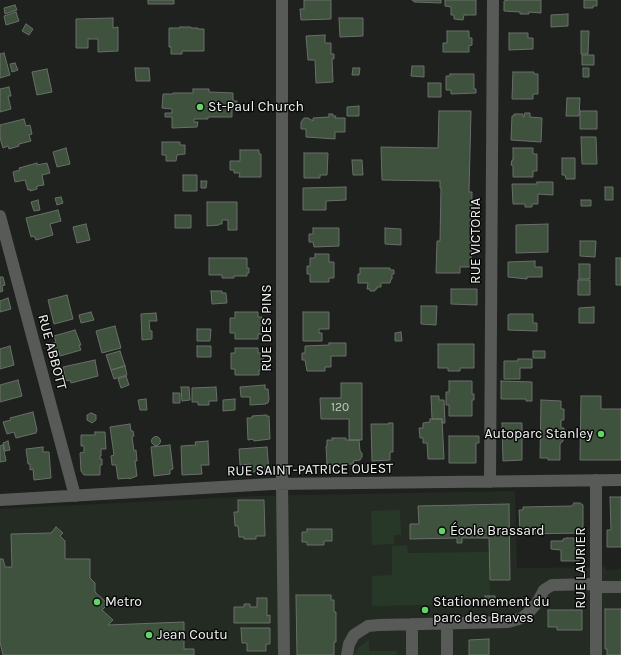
<!DOCTYPE html>
<meta charset="utf-8">
<style>
body{margin:0}
canvas{display:block;background:#1e211d}
</style>
<canvas width="621" height="655"></canvas>
<script>
const ctx = document.querySelector('canvas').getContext('2d');
ctx.lineJoin = 'round';
function fill(path, color) {
  ctx.fillStyle = color;
  ctx.fill(path, 'evenodd');
}
function toPath(rows) {
  const path = new Path2D();
  for (const r of rows) {
    if (r.length === 3) {
      path.moveTo(r[0] + r[2], r[1]);
      path.arc(r[0], r[1], r[2], 0, 2 * Math.PI);
      continue;
    }
    path.moveTo(r[0], r[1]);
    for (let i = 2; i < r.length; i += 2) path.lineTo(r[i], r[i + 1]);
  }
  return path;
}
function stroke(path, color, width, dash) {
  ctx.strokeStyle = color;
  ctx.lineWidth = width;
  ctx.lineCap = dash ? 'butt' : 'round';
  ctx.setLineDash(dash || []);
  ctx.stroke(path);
}
function label(font, color, halo, rows, align = 'center') {
  ctx.font = font + ' Karla,sans-serif';
  ctx.lineWidth = 3;
  ctx.setLineDash([]);
  ctx.textBaseline = 'middle';
  ctx.strokeStyle = halo;
  ctx.fillStyle = color;
  for (const [text, x, y, turn = 0] of rows) {
    ctx.save();
    ctx.translate(x, y);
    ctx.rotate((+turn || 0) * Math.PI / 180);
    ctx.textAlign = isNaN(turn) ? turn : align;
    if (halo) ctx.strokeText(text, 0, 0);
    ctx.fillText(text, 0, 0);
    ctx.restore();
  }
}
const built = toPath([
 [515,491,517,568,605,567,606,570,621,569,621,655,0,655,0,509,256,496]
]);
const green = toPath([
 [400,510,401,535,394,535,394,544,372,545,371,511],
 [407,545,408,553,489,552,490,596,485,596,485,604,372,606,372,576,392,575,392,546],
 [369,640,369,651,397,651,397,655,354,655,359,647]
]);
const building = toPath([
 [148,0,174,0,174,4,148,4,148,0],
 [304,0,331,0,331,19,301,20,300,9,304,9,304,0],
 [412,0,441,0,441,3,414,2,414,1,412,0],
 [445,0,476,0,476,15,464,15,463,20,454,19,454,15,451,15,451,7,445,6,445,0],
 [508,0,541,0,541,13,529,12,529,14,520,14,520,12,504,11,504,1,508,0],
 [584,0,597,0,597,6,593,6,593,8,584,8,584,0],
 [15,5,17,10,5,14,4,8,15,5],
 [16,12,19,21,6,25,4,16,16,12],
 [568,14,568,26,551,27,551,15,568,14],
 [113,18,113,28,118,27,118,51,98,52,98,39,88,39,88,48,76,48,76,19,113,18],
 [339,18,363,18,363,36,340,37,339,18],
 [26,24,33,29,29,35,22,31,26,24],
 [180,27,191,27,191,28,198,28,198,29,204,29,204,51,182,51,182,54,171,54,171,47,169,47,169,28,180,28,180,27],
 [447,31,469,31,469,38,472,38,472,45,469,46,469,52,443,52,443,43,447,43,447,31],
 [581,31,589,31,588,54,581,54,581,31],
 [509,33,528,33,528,38,533,38,533,49,509,50,509,33],
 [325,35,325,43,331,43,331,54,334,54,334,59,332,59,333,82,316,83,315,60,308,60,306,36,325,35],
 [4,53,10,75,0,78,0,54,4,53],
 [582,55,594,55,594,65,582,65,582,55],
 [15,63,18,70,12,72,10,64,15,63],
 [412,66,424,66,424,77,411,76,412,66],
 [135,68,149,68,150,81,136,81,135,68],
 [353,68,360,68,359,75,352,75,353,68],
 [583,68,589,68,589,77,583,77,583,68],
 [47,69,52,92,37,95,32,72,47,69],
 [513,72,534,72,534,74,538,74,538,94,533,94,533,99,512,99,513,72],
 [450,74,474,74,474,89,476,89,476,93,451,94,451,90,446,90,446,76,450,76,450,74],
 [428,83,441,83,441,97,428,97,428,83],
 [9,87,11,96,8,96,11,109,0,112,0,89,9,87],
 [193,89,209,89,209,92,233,93,233,101,237,101,237,109,232,109,232,117,208,117,208,119,194,119,194,122,198,122,197,127,172,128,172,117,165,117,165,113,172,113,172,109,162,108,163,94,173,94,173,93,193,93,193,89],
 [567,98,580,98,579,116,566,116,567,98],
 [359,106,359,116,347,116,347,107,359,106],
 [439,111,471,111,469,192,472,192,471,267,460,267,460,273,436,273,437,241,440,241,441,188,440,188,440,181,382,180,381,147,438,148,439,111],
 [580,111,597,111,597,129,580,129,580,111],
 [525,113,530,113,530,117,542,118,541,142,511,140,512,116,514,116,514,114,523,114,523,117,524,117,525,113],
 [329,114,333,114,333,116,336,116,335,118,345,118,345,132,335,132,335,139,306,137,306,129,301,129,301,122,304,118,308,118,313,121,313,118,329,117,329,114],
 [24,119,26,126,30,125,32,134,29,135,31,141,19,144,19,146,9,149,8,146,3,148,0,138,0,125,24,119],
 [581,137,596,137,597,164,582,164,581,137],
 [162,142,180,142,180,145,185,145,185,154,177,155,176,161,166,161,166,155,162,155,162,142],
 [66,148,70,164,57,167,53,152,66,148],
 [513,148,533,148,533,154,537,154,537,171,533,171,533,177,513,177,513,166,511,165,512,160,513,160,513,148],
 [240,150,259,150,259,154,261,154,261,177,239,177,240,173,234,173,234,170,230,170,230,161,240,161,240,150],
 [304,153,328,153,327,175,320,175,320,178,304,178,304,153],
 [562,158,575,158,575,179,566,179,565,175,562,175,562,158],
 [352,160,362,160,363,175,353,175,352,160],
 [37,163,37,165,47,163,50,173,42,175,44,185,37,186,37,189,30,191,30,189,28,190,25,180,15,182,13,172,20,170,19,168,37,163],
 [183,175,197,175,197,191,183,191,183,175],
 [201,181,207,181,206,188,201,188,201,181],
 [537,182,553,182,553,195,538,194,538,204,532,204,532,207,525,207,525,204,513,204,512,184,537,184,537,182],
 [346,187,346,200,326,201,326,210,303,210,303,188,346,187],
 [605,187,613,187,613,200,605,200,605,187],
 [61,197,63,203,57,205,55,198,61,197],
 [38,200,40,210,34,211,31,202,38,200],
 [581,200,591,200,591,206,581,206,581,200],
 [207,202,237,202,237,230,228,230,228,220,222,220,222,224,219,224,219,225,207,226,207,202],
 [58,210,61,221,50,224,53,235,36,240,34,236,31,237,26,218,58,210],
 [175,215,191,215,191,228,175,228,175,215],
 [86,224,90,240,77,243,73,227,86,224],
 [548,224,548,252,516,253,516,225,548,224],
 [313,228,339,228,339,246,314,247,313,242,309,242,309,234,313,234,313,228],
 [385,228,401,229,401,245,385,244,385,228],
 [580,241,596,241,595,257,580,256,580,241],
 [315,254,329,254,329,262,334,262,334,278,329,278,329,282,310,282,310,274,307,274,307,266,310,266,310,258,315,258,315,254],
 [209,258,247,258,247,268,249,268,249,273,247,273,247,276,234,276,234,278,222,278,222,275,209,275,209,258],
 [616,258,621,258,621,285,616,285,616,258],
 [535,261,535,267,542,267,542,277,527,277,527,279,508,277,508,262,535,261],
 [579,264,590,264,590,279,579,279,579,264],
 [360,268,390,268,390,270,394,270,394,274,392,274,392,279,391,279,390,283,381,283,381,287,377,287,377,289,375,289,375,291,370,291,370,289,367,289,368,283,358,283,358,274,360,274,360,268],
 [0,277,3,277,5,285,2,286,3,291,0,292,0,277],
 [578,280,590,280,590,295,578,295,578,280],
 [451,289,477,289,477,305,451,304,451,289],
 [211,291,222,291,222,293,226,293,227,303,212,304,211,291],
 [67,295,73,319,54,324,48,300,67,295],
 [8,298,11,309,0,312,0,301,8,298],
 [421,306,437,306,436,325,421,324,421,306],
 [594,307,594,323,579,323,579,308,594,307],
 [91,312,94,320,81,323,79,315,91,312],
 [235,312,258,312,258,317,262,317,262,334,258,334,258,339,235,339,235,333,230,333,230,318,235,318,235,312],
 [303,312,329,312,329,329,319,329,319,333,322,333,322,341,303,341,303,312],
 [156,313,157,321,149,321,150,331,152,331,152,339,142,340,141,314,156,313],
 [510,314,533,314,533,323,537,323,537,331,508,330,508,315,510,314],
 [115,326,121,348,102,353,96,331,115,326],
 [197,329,211,329,210,341,197,341,197,329],
 [75,330,81,345,79,345,81,350,60,356,59,351,55,353,52,344,56,342,54,336,75,330],
 [401,332,402,341,395,341,395,333,401,332],
 [329,343,346,343,346,356,331,356,331,367,325,367,325,371,307,371,305,360,302,360,302,353,305,353,305,346,329,345,329,343],
 [438,344,474,344,474,368,460,368,460,371,448,371,448,368,438,368,438,344],
 [10,346,14,365,0,369,0,349,10,346],
 [197,346,211,346,211,357,197,357,197,346],
 [235,348,258,348,258,353,263,353,263,370,259,370,259,375,235,375,235,369,231,369,231,353,235,353,235,348],
 [120,351,125,366,111,370,106,355,120,351],
 [533,351,545,351,545,358,533,358,533,351],
 [518,359,532,359,532,368,520,368,520,379,504,379,504,361,518,361,518,359],
 [95,360,98,376,71,383,70,380,66,381,63,367,95,360],
 [125,366,127,375,114,379,111,370,125,366],
 [126,376,129,385,121,388,118,379,126,376],
 [18,380,22,396,0,402,0,385,18,380],
 [449,381,472,381,472,394,474,394,474,400,472,400,472,416,449,416,449,405,446,405,446,392,449,392,449,381],
 [501,381,532,382,532,401,526,401,526,399,501,399,501,381],
 [341,383,362,383,362,440,349,440,349,419,321,419,320,398,341,398,341,383],
 [265,385,265,389,268,389,269,399,268,403,266,403,266,404,250,405,250,397,241,397,240,387,265,385],
 [181,387,189,387,190,400,182,401,181,387],
 [216,387,217,401,209,401,209,405,198,405,198,402,192,402,192,388,216,387],
 [173,393,180,393,180,403,173,403,173,393],
 [431,396,439,396,439,400,444,400,445,423,442,423,442,419,432,419,431,396],
 [581,396,601,396,601,409,621,409,621,460,580,460,581,396],
 [146,399,147,410,140,410,138,400,146,399],
 [235,399,235,410,223,411,223,400,235,399],
 [541,400,561,401,561,409,564,409,564,420,561,420,561,428,564,428,563,441,560,444,560,460,548,460,548,458,540,458,541,400],
 [33,412,37,430,36,433,16,438,14,432,7,434,3,422,11,420,10,418,33,412],
 [91,413,96,415,96,420,92,423,87,420,87,415,91,413],
 [266,415,266,416,269,416,270,439,254,441,253,439,248,440,247,418,252,418,252,416,266,415],
 [430,419,442,419,444,459,428,459,427,443,423,443,423,438,420,438,419,428,423,428,423,423,430,422,430,419],
 [389,423,393,423,393,452,390,452,390,460,372,461,371,424,389,424,389,423],
 [502,423,522,423,522,460,503,461,502,423],
 [130,424,131,431,133,431,134,436,132,437,134,451,136,450,137,461,135,461,137,476,129,479,129,478,118,479,116,465,112,465,111,456,114,455,110,427,130,424],
 [95,432,105,432,106,449,101,449,101,456,100,456,100,459,102,459,102,465,100,465,100,475,84,475,81,471,80,453,84,452,84,446,81,446,81,435,95,435,95,432],
 [449,436,479,436,479,443,476,443,476,463,449,463,449,436],
 [156,441,4.5],
 [332,438,346,438,346,440,359,440,360,451,362,453,362,457,360,460,353,461,354,464,327,465,326,446,327,446,327,440,333,440,332,438],
 [8,441,10,450,5,451,3,443,8,441],
 [208,441,209,465,201,465,202,474,182,475,181,446,196,445,195,442,208,441],
 [3,445,6,461,0,462,0,446,3,445],
 [170,445,173,469,170,470,170,474,154,476,151,447,170,445],
 [43,447,43,452,49,452,51,478,34,480,33,469,30,470,30,464,28,464,26,449,43,447],
 [267,447,269,471,251,472,250,464,240,465,239,449,267,447],
 [610,497,621,497,621,547,607,547,607,530,611,530,610,497],
 [238,500,264,500,265,536,256,536,256,539,244,539,244,537,239,537,238,526,235,526,234,512,238,512,238,500],
 [574,503,580,503,583,505,583,533,520,534,519,510,523,510,523,507,572,506,574,503],
 [509,504,510,580,490,580,489,538,462,538,462,543,457,543,457,538,410,539,410,524,419,524,418,506,509,504],
 [56,527,63,533,60,536,65,541,65,559,90,559,90,578,95,583,95,592,108,604,102,610,113,620,108,625,184,622,184,649,194,649,194,655,3,655,0,642,0,559,3,559,5,567,12,567,11,534,51,533,56,527],
 [307,529,332,529,332,541,324,541,324,545,307,545,307,542,302,542,302,532,307,532,307,529],
 [567,538,574,538,574,541,579,541,579,561,561,561,561,550,551,549,551,541,563,541,563,539,567,538],
 [296,595,331,595,331,600,334,600,334,612,336,612,336,642,334,642,334,655,297,655,296,595],
 [485,596,495,596,495,604,485,604,485,596],
 [257,598,267,598,267,616,270,615,270,623,234,623,234,607,244,607,244,604,250,604,250,607,257,607,257,598],
 [605,609,621,609,621,655,607,655,607,649,605,649,605,609],
 [548,610,582,610,582,630,557,630,557,627,548,627,548,610],
 [241,628,270,628,270,644,266,644,266,651,247,651,247,643,242,643,241,628],
 [489,639,489,655,469,655,469,640,489,639]
]);
const minor = toPath([
 [282,0,282,483,284,655],
 [0,216,75,496],
 [490,482,493,0],
 [0,500,272,484,621,480],
 [596,587,621,587],
 [447,623,447,655],
 [412,624,412,655],
 [347,655,349,644,354,635,368,626,379,625,508,622,522,618,528,613,537,603,544,590,552,585,596,584],
 [596,655,596,480]
]);
const markers = [
 [200,107,4,"#64d468"],
 [601,434,4,"#64d468"],
 [442,531,4,"#64d468"],
 [97,602,4,"#64d468"],
 [425,610,4,"#64d468"],
 [149,635,4,"#64d468"]
];
const numberNames = [
 ["120",340,408]
];
const poiNames = [
 ["St-Paul Church",208,107],
 ["Autoparc Stanley",593,434,"right"],
 ["École Brassard",450,531],
 ["Metro",105,602],
 ["Stationnement du",433,602],
 ["parc des Braves",433,618],
 ["Jean Coutu",157,635]
];
const streetNames = [
 ["RUE VICTORIA",476,241,-90],
 ["RUE DES PINS",267,328,-90],
 ["RUE ABBOTT",52,352,75],
 ["RUE SAINT-PATRICE OUEST",310,470,-1],
 ["RUE LAURIER",581,568,-90]
];
fill(built, '#242b23');
fill(green, '#283828');
fill(building, '#3e523d');
stroke(building, '#6a6e6a', 1);
stroke(minor, '#585a58', 12);
for (const [x, y, r, color] of markers) {
  const dot = new Path2D();
  dot.arc(x, y, r, 0, 2 * Math.PI);
  ctx.fillStyle = color;
  ctx.fill(dot);
  stroke(dot, '#090a09', 1.5);
}
label('12px', '#c5ccc5', null, numberNames);
label('14px', '#f2f4f2', '#090a09', poiNames, 'left');
label('14px', '#f2f4f2', '#090a09', streetNames);
</script>
